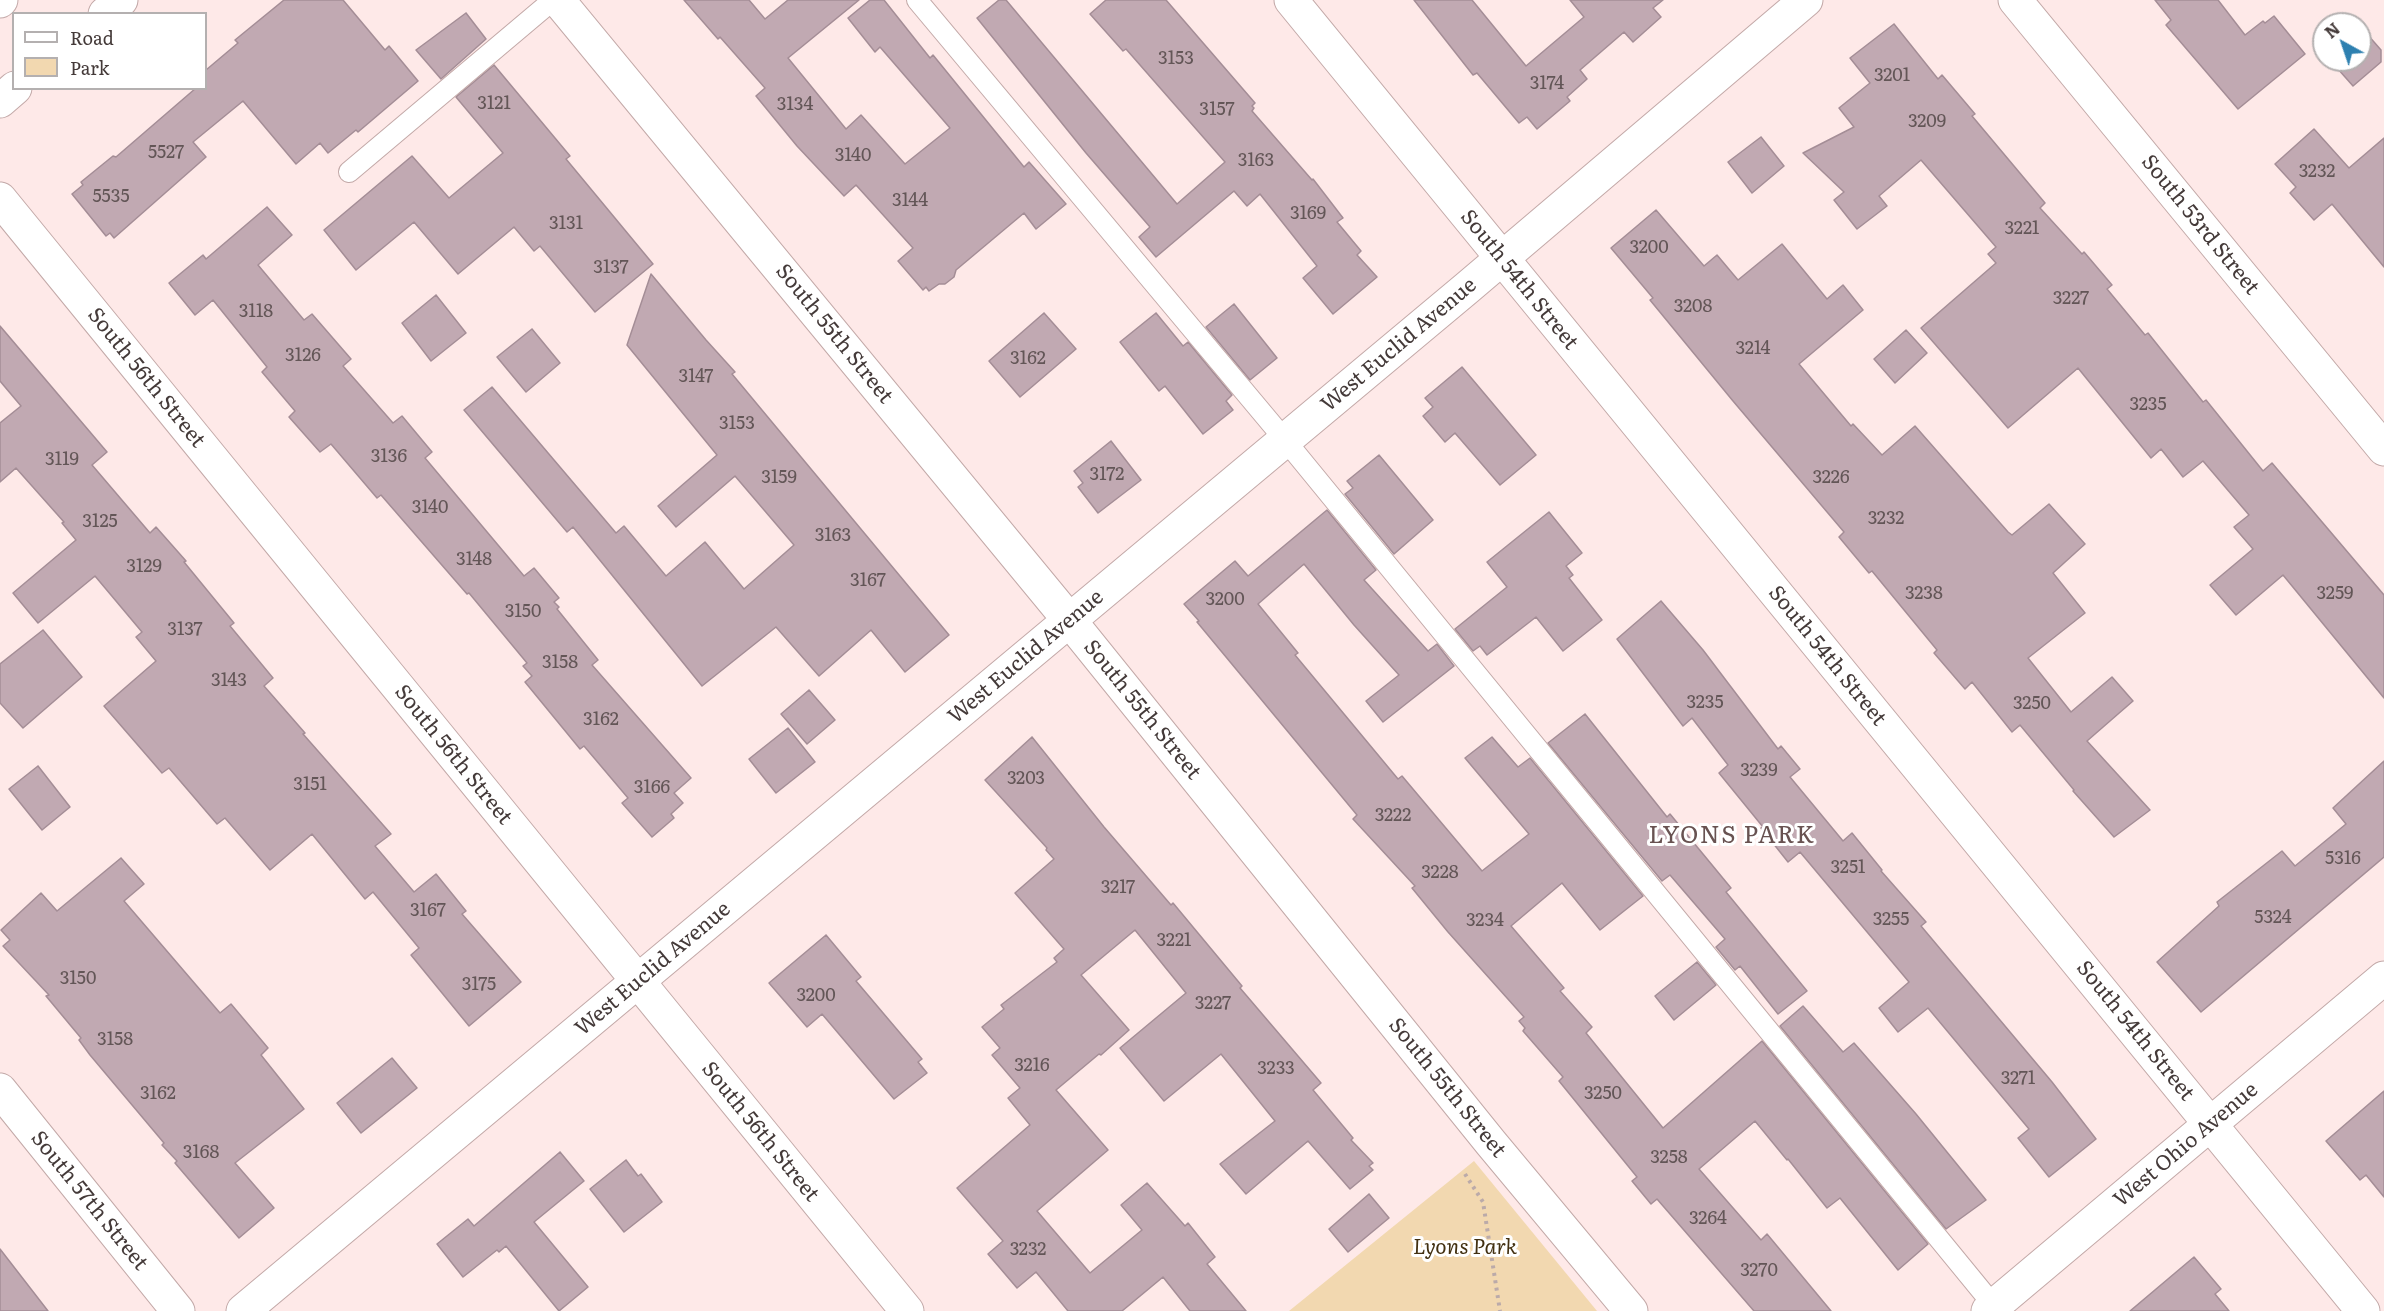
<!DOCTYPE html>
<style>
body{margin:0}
#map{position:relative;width:2384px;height:1311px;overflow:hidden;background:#fee9e8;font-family:Literata,serif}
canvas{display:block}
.legend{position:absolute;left:12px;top:12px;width:195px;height:78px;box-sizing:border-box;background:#fff;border:2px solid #b4b0b0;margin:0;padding:8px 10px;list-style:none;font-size:18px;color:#443a39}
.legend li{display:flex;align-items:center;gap:12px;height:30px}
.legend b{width:30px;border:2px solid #b4b0b0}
.north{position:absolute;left:2312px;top:12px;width:60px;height:60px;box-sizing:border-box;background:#fff;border:2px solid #b4b0b0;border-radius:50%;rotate:320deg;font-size:16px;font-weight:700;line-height:24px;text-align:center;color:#443a39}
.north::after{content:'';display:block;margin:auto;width:21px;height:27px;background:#2e80b0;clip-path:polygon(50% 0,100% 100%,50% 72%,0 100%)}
</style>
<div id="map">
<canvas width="2384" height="1311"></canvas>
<ul class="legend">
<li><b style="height:8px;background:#fff"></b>Road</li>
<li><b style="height:16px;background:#f2d8b0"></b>Park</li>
</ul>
<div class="north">N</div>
</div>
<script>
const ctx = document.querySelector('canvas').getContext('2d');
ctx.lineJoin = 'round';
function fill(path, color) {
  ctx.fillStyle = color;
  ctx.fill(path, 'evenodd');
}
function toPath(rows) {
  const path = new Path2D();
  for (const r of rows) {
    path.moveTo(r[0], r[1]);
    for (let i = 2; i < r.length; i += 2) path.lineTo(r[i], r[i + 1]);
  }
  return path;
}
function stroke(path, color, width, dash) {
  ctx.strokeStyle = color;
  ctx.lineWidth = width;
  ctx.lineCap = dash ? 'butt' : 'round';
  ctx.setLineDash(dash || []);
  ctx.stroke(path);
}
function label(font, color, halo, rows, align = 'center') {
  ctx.font = font + ' Literata,serif';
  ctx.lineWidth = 6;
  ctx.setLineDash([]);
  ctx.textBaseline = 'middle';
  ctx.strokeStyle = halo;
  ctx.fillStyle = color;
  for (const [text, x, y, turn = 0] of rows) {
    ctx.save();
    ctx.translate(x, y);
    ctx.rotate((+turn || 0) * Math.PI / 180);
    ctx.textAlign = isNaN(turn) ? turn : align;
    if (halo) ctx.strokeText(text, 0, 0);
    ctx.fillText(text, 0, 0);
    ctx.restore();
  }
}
const green = toPath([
 [1474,1161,1597,1311,1289,1311]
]);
const building = toPath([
 [284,0,343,0,385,50,389,46,418,81,358,132,356,130,328,153,320,143,296,164,243,101,193,142,206,157,114,238,110,233,106,236,72,194,83,185,81,182,113,156,116,157,196,88,206,88,206,70,238,43,235,40,284,0],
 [684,0,749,0,765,19,788,0,859,0,788,58,846,129,861,115,905,164,950,128,880,47,875,52,848,18,870,0,884,0,930,58,933,55,1024,167,1029,162,1066,204,1036,229,1024,213,956,270,954,277,945,284,939,284,929,291,926,287,923,290,898,261,913,248,856,185,844,196,797,146,756,96,765,88,720,37,718,39,684,0],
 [999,0,1006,0,1177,204,1225,162,1126,49,1123,51,1090,14,1106,0,1166,0,1255,103,1252,106,1254,108,1252,111,1312,180,1313,179,1343,218,1337,222,1361,251,1357,255,1377,277,1333,314,1303,278,1317,266,1260,194,1247,206,1234,191,1156,257,1139,237,1150,227,1086,153,977,18,999,0],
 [1414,0,1472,0,1526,66,1584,17,1570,0,1663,0,1653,8,1661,17,1633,42,1624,32,1580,70,1587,79,1567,97,1570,101,1537,129,1527,117,1519,123,1477,73,1473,75,1414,0],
 [2155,0,2218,0,2245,35,2263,21,2265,23,2274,16,2305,54,2238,109,2166,25,2171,20,2155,0],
 [466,13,486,39,441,79,416,50,466,13],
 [2350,15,2358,24,2340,24,2350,15],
 [1894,24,1938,79,1942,75,1975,114,1972,116,2045,203,2040,208,2082,254,2084,252,2112,285,2107,289,2145,335,2148,333,2203,402,2206,400,2263,471,2272,463,2384,595,2384,698,2283,575,2236,615,2210,585,2253,549,2234,527,2249,515,2203,461,2183,477,2161,449,2151,458,2078,368,2008,428,1921,328,1996,263,1988,254,1996,247,1921,160,1879,196,1887,206,1857,229,1834,200,1844,192,1803,153,1854,127,1839,108,1870,83,1850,58,1894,24],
 [2360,26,2381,50,2381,62,2353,86,2330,60,2360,60,2360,26],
 [494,65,570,156,566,159,653,264,595,312,540,246,534,251,514,227,458,274,414,222,356,270,324,230,412,156,449,198,503,153,456,97,494,65],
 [2314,129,2349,168,2384,138,2384,267,2332,204,2314,220,2290,193,2296,187,2275,164,2314,129],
 [1761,137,1784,166,1752,193,1728,162,1761,137],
 [267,207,292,235,258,265,304,320,312,314,351,359,343,366,393,423,402,416,432,452,425,458,524,576,534,568,559,598,554,602,559,607,557,609,598,660,592,665,691,778,674,793,683,803,671,814,674,818,652,837,622,803,628,798,584,746,580,749,525,682,532,676,523,666,527,663,469,593,467,594,381,495,377,498,331,444,320,452,289,417,295,411,262,372,267,367,213,300,195,315,169,283,203,255,206,259,267,207],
 [1656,210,1704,266,1717,255,1738,280,1782,244,1827,299,1843,285,1863,310,1799,364,1851,426,1853,424,1882,455,1915,426,2008,532,2012,535,2049,504,2085,544,2053,573,2085,613,2028,658,2071,712,2112,677,2133,701,2087,741,2150,810,2114,837,2073,791,2074,790,2020,725,2012,732,1972,682,1965,689,1934,653,1937,650,1872,571,1869,573,1839,537,1844,532,1733,401,1650,300,1653,298,1611,248,1656,210],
 [651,274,706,340,735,372,732,374,949,635,905,672,871,630,819,676,776,627,702,686,573,527,567,532,464,410,492,387,616,533,624,526,666,576,705,542,744,589,794,545,735,476,676,527,658,506,717,455,627,345,651,274],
 [436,295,466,333,431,361,402,323,436,295],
 [1234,304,1277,358,1250,380,1206,327,1234,304],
 [1044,313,1076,349,1020,397,989,361,1044,313],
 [1156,313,1183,346,1188,342,1232,395,1226,401,1233,410,1203,434,1165,386,1159,391,1120,342,1156,313],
 [0,326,107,452,92,465,150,533,156,527,186,561,184,562,234,623,230,626,273,678,264,686,305,733,303,734,391,834,375,846,414,892,436,874,466,911,462,914,521,982,469,1026,411,955,419,948,373,892,365,899,312,834,270,870,225,818,217,824,169,768,162,773,104,706,156,661,136,637,142,632,95,576,38,623,13,593,76,540,62,523,64,522,16,468,0,482,0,423,21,406,0,381,0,326],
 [532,329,560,363,526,392,497,357,532,329],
 [1906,330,1927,353,1895,383,1874,359,1906,330],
 [1462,367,1536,455,1500,485,1455,433,1445,442,1423,416,1433,407,1425,398,1462,367],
 [1111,441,1141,480,1098,513,1078,487,1083,483,1074,471,1111,441],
 [1379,455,1433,520,1394,554,1345,494,1353,488,1347,481,1379,455],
 [1327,510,1376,570,1364,580,1428,651,1437,644,1454,666,1383,722,1366,701,1399,675,1354,625,1304,564,1258,604,1298,653,1295,655,1398,779,1402,776,1482,871,1529,834,1465,758,1492,737,1518,767,1530,758,1643,896,1600,930,1562,883,1511,926,1564,988,1560,991,1592,1027,1586,1033,1663,1128,1762,1041,1928,1244,1898,1270,1840,1198,1827,1208,1788,1159,1787,1160,1755,1121,1699,1169,1761,1240,1767,1234,1831,1311,1754,1311,1657,1199,1651,1204,1632,1181,1637,1177,1559,1081,1563,1077,1523,1031,1525,1028,1519,1021,1524,1017,1448,932,1412,888,1415,886,1353,819,1357,815,1197,622,1199,621,1184,604,1235,561,1248,576,1327,510],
 [1549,512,1582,553,1566,566,1573,575,1569,578,1602,620,1563,651,1536,617,1487,655,1480,646,1473,651,1455,629,1507,587,1487,562,1549,512],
 [1661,601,1703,650,1778,749,1781,746,1800,769,1790,777,1843,841,1852,833,1882,870,1881,871,1926,922,1921,926,2052,1082,2096,1139,2049,1177,2018,1138,2029,1129,1928,1008,1898,1032,1879,1008,1909,982,1800,852,1788,862,1761,828,1763,827,1719,773,1728,765,1692,718,1683,726,1617,639,1661,601],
 [43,630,82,677,23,728,0,703,0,664,43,630],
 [809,690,835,720,807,744,781,714,809,690],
 [1585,714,1667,817,1670,814,1731,888,1726,892,1807,991,1778,1014,1740,966,1735,970,1716,947,1725,939,1670,875,1662,881,1548,743,1585,714],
 [788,728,815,762,776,793,749,759,788,728],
 [1032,737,1104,827,1171,905,1173,903,1242,986,1240,988,1321,1083,1313,1090,1353,1138,1351,1140,1373,1163,1369,1166,1373,1170,1350,1189,1308,1141,1246,1194,1220,1164,1275,1121,1221,1054,1164,1101,1120,1048,1186,993,1135,930,1081,975,1129,1030,1101,1055,1099,1054,1056,1090,1108,1150,1037,1211,1090,1273,1142,1230,1121,1205,1147,1183,1185,1226,1188,1223,1215,1257,1207,1264,1246,1311,1190,1311,1163,1277,1122,1311,1068,1311,1036,1272,1017,1288,988,1254,1003,1241,957,1188,1030,1125,1008,1098,1020,1088,992,1055,1000,1048,982,1027,1004,1009,1001,1005,1057,962,1054,958,1064,949,1015,893,1054,859,1046,850,1047,848,985,780,1032,737],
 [2384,761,2384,857,2201,1012,2157,962,2219,906,2217,902,2282,851,2295,866,2346,824,2333,808,2384,761],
 [38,766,70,807,42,830,9,789,38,766],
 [121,858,144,884,124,901,220,1013,231,1004,268,1048,261,1055,304,1109,235,1163,274,1208,239,1238,175,1163,177,1161,162,1145,164,1143,90,1055,79,1040,81,1038,46,996,49,995,3,946,10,940,1,930,41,893,57,911,121,858],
 [826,935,861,977,856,981,922,1059,918,1062,927,1073,894,1099,822,1014,807,1027,769,983,826,935],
 [1697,962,1716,985,1674,1020,1655,996,1697,962],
 [1803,1006,1843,1052,1854,1043,1916,1114,1986,1200,1946,1229,1780,1026,1803,1006],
 [392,1058,417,1088,361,1133,337,1103,392,1058],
 [2384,1091,2384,1197,2366,1175,2360,1180,2326,1141,2384,1091],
 [560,1152,584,1181,534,1222,588,1287,559,1311,506,1246,499,1252,497,1250,463,1277,437,1244,468,1219,474,1226,560,1152],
 [626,1160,638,1176,641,1174,662,1202,624,1232,590,1189,626,1160],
 [1369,1194,1389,1218,1348,1252,1329,1229,1369,1194],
 [0,1249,48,1311,0,1311,0,1249],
 [2194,1257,2221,1289,2215,1294,2229,1311,2130,1311,2194,1257]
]);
const path = toPath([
 [1465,1174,1483,1202,1500,1311]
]);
const lane = toPath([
 [917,0,1285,440,1994,1306],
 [349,172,553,0]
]);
const street = toPath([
 [558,0,1070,621,1491,1143,1631,1311],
 [1291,0,2363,1311],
 [2015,0,2384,449],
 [0,199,907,1311],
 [0,1090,178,1311],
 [243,1311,1467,288,1806,0],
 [1988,1311,2384,978]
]);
const secondary = toPath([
 [0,1,1,0],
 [105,14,121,0],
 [0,101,15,88]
]);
const numberNames = [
 ["3153",1176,59],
 ["3201",1892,76],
 ["3174",1547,84],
 ["3121",494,104],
 ["3134",795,105],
 ["3157",1217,110],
 ["3209",1927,122],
 ["5527",166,153],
 ["3140",853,156],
 ["3163",1256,161],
 ["3232",2317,172],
 ["5535",111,197],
 ["3144",910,201],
 ["3169",1308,214],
 ["3131",566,224],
 ["3221",2022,229],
 ["3200",1649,248],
 ["3137",611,268],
 ["3227",2071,299],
 ["3208",1693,307],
 ["3118",256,312],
 ["3214",1753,349],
 ["3126",303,356],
 ["3162",1028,359],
 ["3147",696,377],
 ["3235",2148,405],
 ["3153",737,424],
 ["3136",389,457],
 ["3119",62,460],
 ["3172",1107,475],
 ["3159",779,478],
 ["3226",1831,478],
 ["3140",430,508],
 ["3232",1886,519],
 ["3125",100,522],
 ["3163",833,536],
 ["3148",474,560],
 ["3129",144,567],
 ["3167",868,581],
 ["3238",1924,594],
 ["3259",2335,594],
 ["3200",1225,600],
 ["3150",523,612],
 ["3137",185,630],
 ["3158",560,663],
 ["3143",229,681],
 ["3235",1705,703],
 ["3250",2032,704],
 ["3162",601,720],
 ["3239",1759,771],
 ["3203",1026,779],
 ["3151",310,785],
 ["3166",652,788],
 ["3222",1393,816],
 ["5316",2343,859],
 ["3251",1848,868],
 ["3228",1440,873],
 ["3217",1118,888],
 ["3167",428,911],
 ["5324",2273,918],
 ["3255",1891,920],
 ["3234",1485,921],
 ["3221",1174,941],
 ["3150",78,979],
 ["3175",479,985],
 ["3200",816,996],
 ["3227",1213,1004],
 ["3158",115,1040],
 ["3216",1032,1066],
 ["3233",1276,1069],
 ["3271",2018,1079],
 ["3162",158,1094],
 ["3250",1603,1094],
 ["3168",201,1153],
 ["3258",1669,1158],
 ["3264",1708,1219],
 ["3232",1028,1250],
 ["3270",1759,1271]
];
const streetNames = [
 ["South 53rd Street",2200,225,51],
 ["South 54th Street",1519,280,51],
 ["South 55th Street",834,334,51],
 ["West Euclid Avenue",1399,345,-40],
 ["South 56th Street",146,378,51],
 ["South 54th Street",1827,656,51],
 ["West Euclid Avenue",1026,657,-40],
 ["South 55th Street",1142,710,51],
 ["South 56th Street",453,755,51],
 ["West Euclid Avenue",653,969,-40],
 ["South 54th Street",2135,1031,51],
 ["South 55th Street",1447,1088,51],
 ["South 56th Street",760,1132,51],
 ["West Ohio Avenue",2186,1145,-40],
 ["South 57th Street",89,1201,51]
];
const parkNames = [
 ["Lyons Park",1465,1248]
];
const quarterNames = [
 ["LYONS PARK",1732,836]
];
fill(green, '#f2d8b0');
fill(building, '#c1a9b2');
stroke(building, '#a48d96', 1.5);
stroke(lane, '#c3a9a8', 22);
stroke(street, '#c3a9a8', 35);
stroke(secondary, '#c3a9a8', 35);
stroke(path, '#bbaaa9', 4, [3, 4.5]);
stroke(lane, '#fff', 20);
stroke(street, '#fff', 33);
stroke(secondary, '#fff', 33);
label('18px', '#635657', null, numberNames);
label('21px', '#443a39', '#fff', streetNames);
label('italic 21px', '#423011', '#fff', parkNames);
ctx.letterSpacing = '1.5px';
label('24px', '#685251', '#fff', quarterNames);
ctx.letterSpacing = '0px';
</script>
